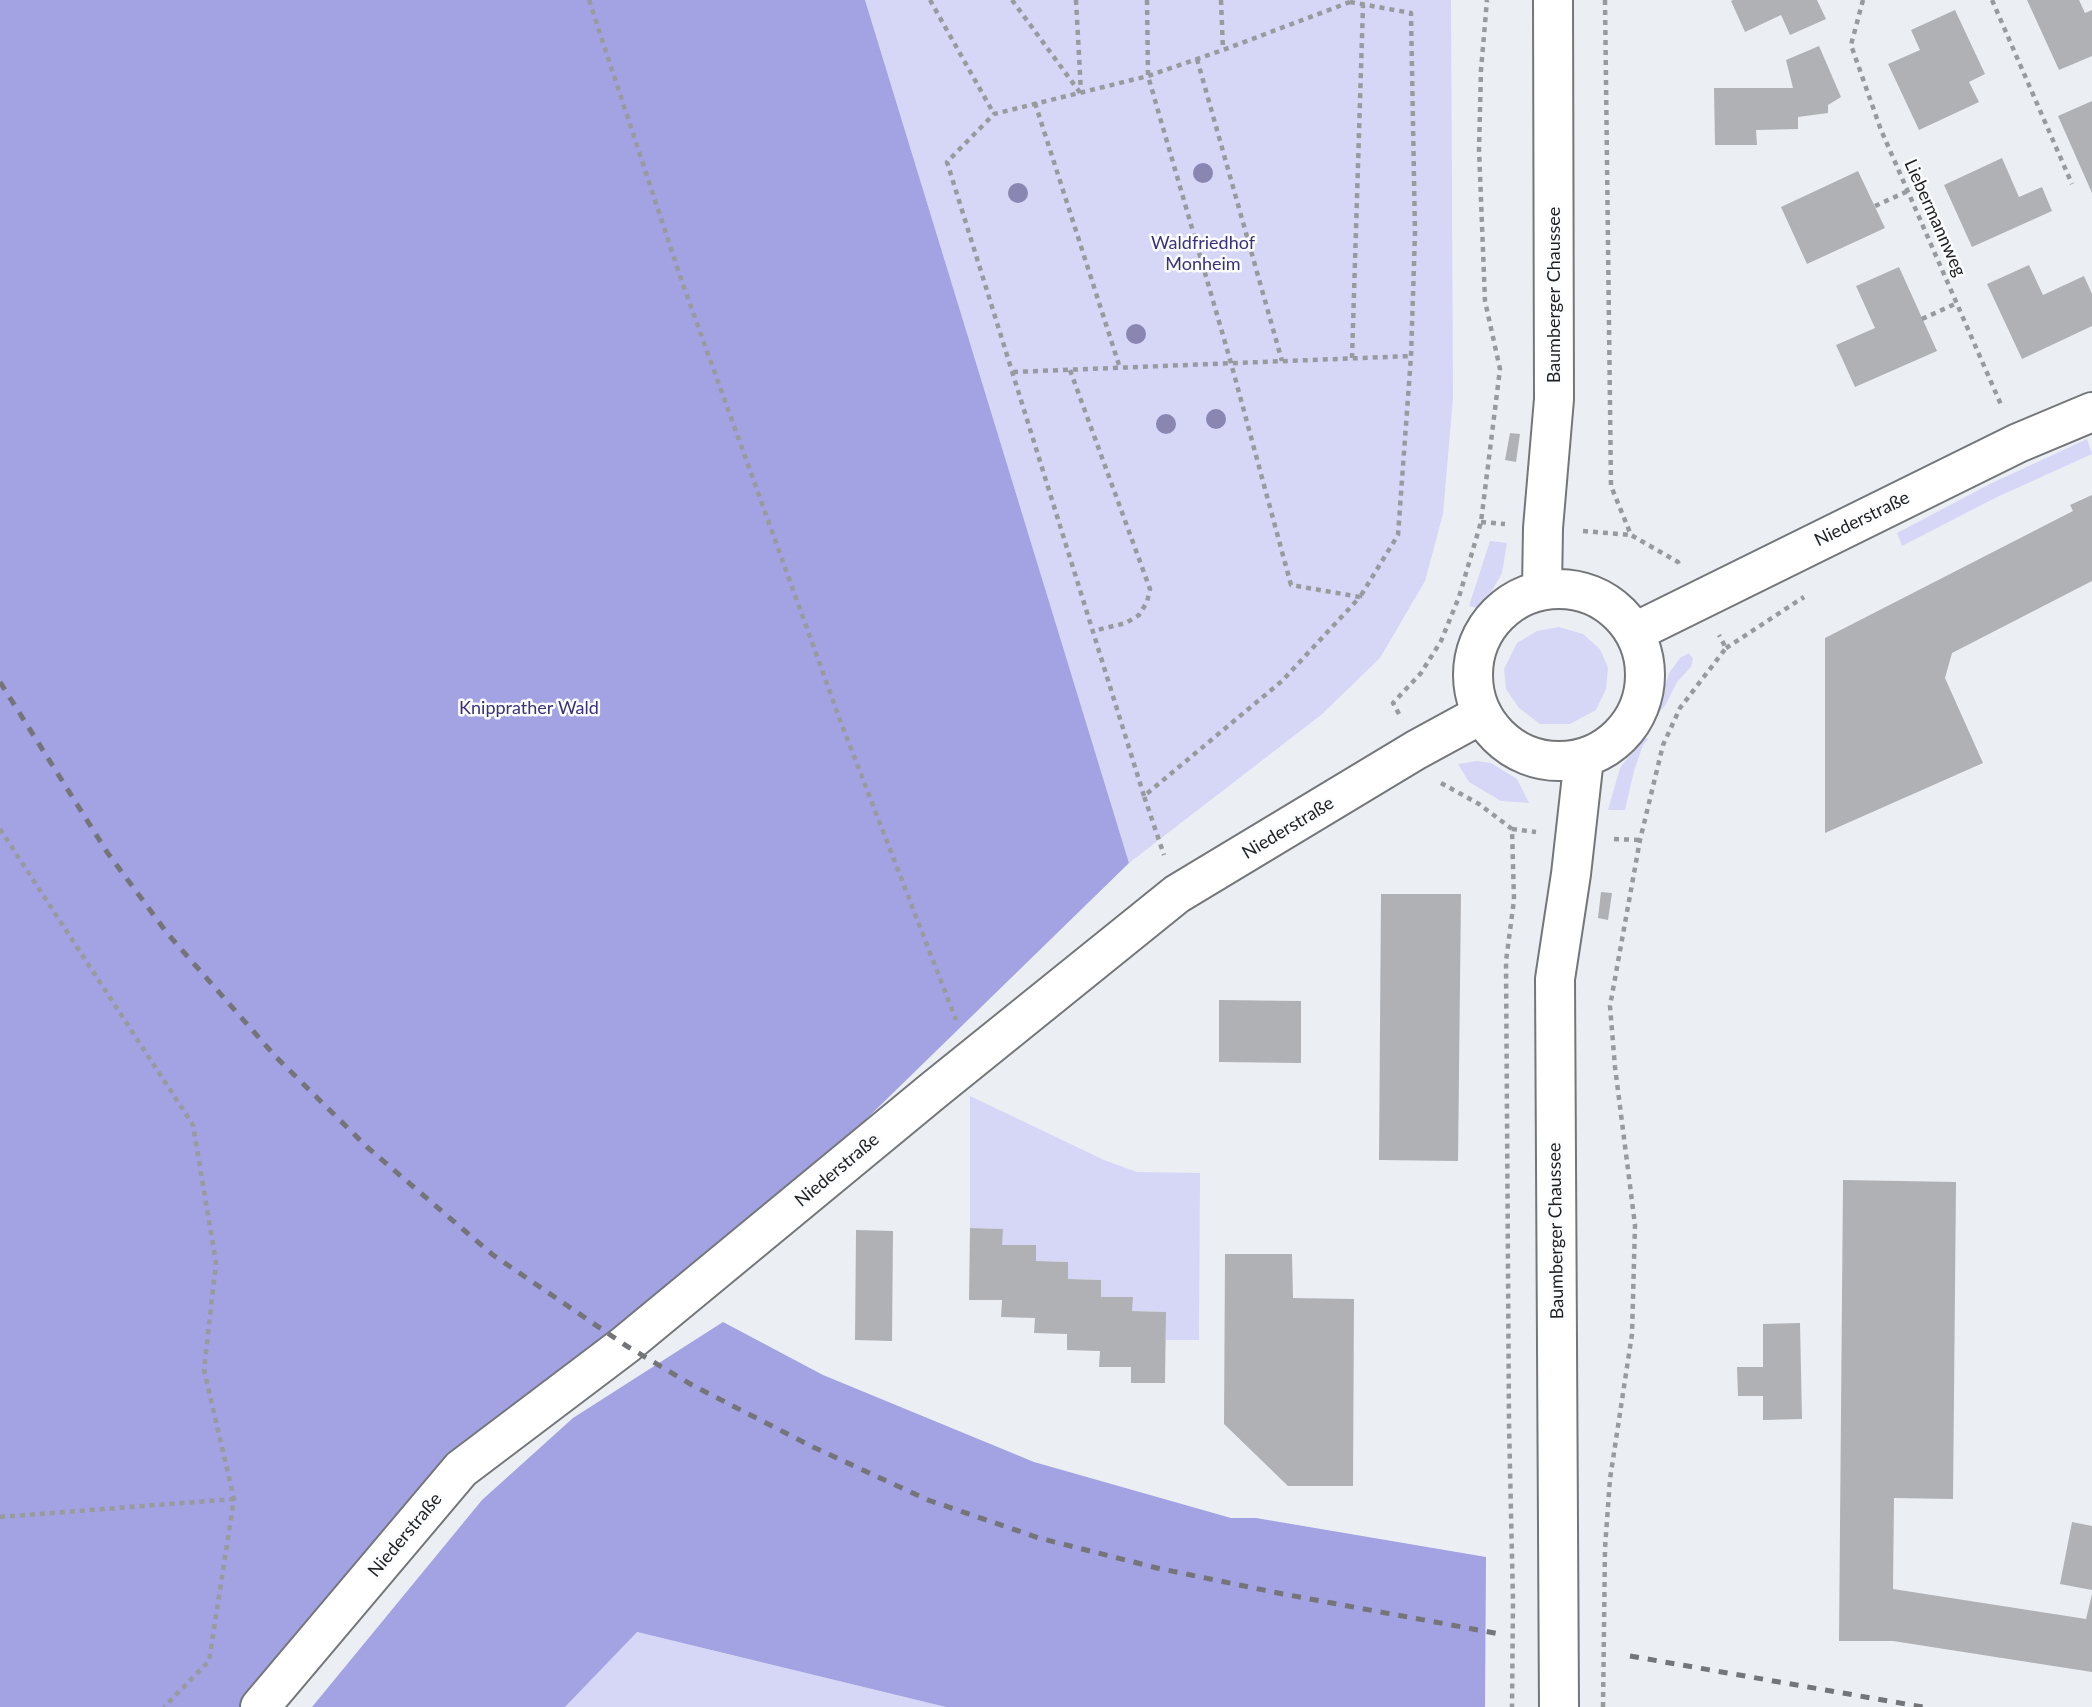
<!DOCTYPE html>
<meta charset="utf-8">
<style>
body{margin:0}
canvas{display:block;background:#ebeff3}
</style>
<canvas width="2092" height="1707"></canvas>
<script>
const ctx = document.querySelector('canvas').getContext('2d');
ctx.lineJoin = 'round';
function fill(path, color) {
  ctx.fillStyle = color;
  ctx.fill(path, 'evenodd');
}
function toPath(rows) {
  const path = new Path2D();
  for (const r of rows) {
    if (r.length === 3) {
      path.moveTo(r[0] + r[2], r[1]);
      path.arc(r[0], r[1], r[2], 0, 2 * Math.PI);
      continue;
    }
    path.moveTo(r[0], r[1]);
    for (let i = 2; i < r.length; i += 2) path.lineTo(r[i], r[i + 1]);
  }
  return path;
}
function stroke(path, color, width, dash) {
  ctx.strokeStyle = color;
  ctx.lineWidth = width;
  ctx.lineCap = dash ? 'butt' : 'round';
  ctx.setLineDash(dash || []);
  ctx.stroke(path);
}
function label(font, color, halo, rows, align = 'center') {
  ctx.font = font + ' Lato,sans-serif';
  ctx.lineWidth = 5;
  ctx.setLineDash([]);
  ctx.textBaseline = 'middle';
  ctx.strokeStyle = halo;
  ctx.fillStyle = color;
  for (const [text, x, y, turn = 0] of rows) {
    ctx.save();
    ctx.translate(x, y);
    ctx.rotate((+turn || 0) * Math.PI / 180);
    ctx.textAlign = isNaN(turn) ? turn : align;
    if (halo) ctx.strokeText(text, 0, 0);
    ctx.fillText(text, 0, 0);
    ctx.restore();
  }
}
const green = toPath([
 [865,0,1451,0,1453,398,1443,514,1425,581,1380,658,1321,715,1129,863],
 [2087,439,2092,454,1995,498,1902,546,1897,533,1990,484],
 [1490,541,1507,543,1502,573,1493,589,1477,608,1469,606],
 [1559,627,1583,634,1600,649,1608,668,1606,689,1596,710,1570,724,1540,724,1519,708,1506,689,1504,669,1517,643,1537,631],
 [1689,653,1693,659,1691,667,1677,682,1665,706,1655,717,1669,673,1680,658],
 [1645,736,1648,740,1643,745,1634,771,1625,810,1608,810,1620,768],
 [1477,761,1491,763,1517,779,1529,803,1501,801,1469,782,1458,764],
 [970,1096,1104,1160,1137,1172,1200,1173,1199,1340,1166,1340,1166,1312,1132,1311,1132,1297,1101,1297,1101,1280,1068,1279,1068,1262,1036,1261,1036,1245,1002,1245,1002,1229,970,1228],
 [636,1632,946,1707,565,1707]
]);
const forest = toPath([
 [0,0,865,0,1129,863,854,1131,475,1472,283,1707,0,1707],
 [723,1322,823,1375,1034,1462,1231,1518,1256,1518,1486,1557,1485,1707,946,1707,637,1632,565,1707,312,1707,482,1500,573,1418]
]);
const building = toPath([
 [1733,0,1817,0,1826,19,1790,35,1781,15,1745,32,1731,1],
 [2027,0,2079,0,2085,13,2092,10,2092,56,2059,70],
 [1955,10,1985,74,1969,82,1979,102,1919,130,1888,64,1920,50,1911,30],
 [1819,46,1841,97,1828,105,1828,113,1798,117,1798,129,1756,130,1757,145,1715,145,1714,88,1793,88,1786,60],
 [2092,101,2092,193,2058,116],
 [2002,158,2019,197,2042,187,2052,211,1972,247,1944,185],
 [1858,171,1885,228,1807,264,1781,207],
 [2029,265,2043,295,2084,276,2092,294,2092,326,2022,359,1987,284],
 [1899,267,1937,351,1855,387,1836,345,1875,328,1856,286],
 [1510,433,1520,434,1516,462,1505,460],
 [2092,495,2092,581,1952,653,1945,678,1983,763,1825,833,1825,638,2073,511,2070,505],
 [1601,892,1612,893,1608,920,1598,918],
 [1381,894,1461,894,1458,1161,1379,1160],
 [1219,1000,1301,1001,1301,1063,1219,1062],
 [1843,1180,1956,1182,1953,1499,1894,1498,1893,1589,2086,1619,2092,1594,2092,1672,1893,1641,1839,1641],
 [970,1228,1003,1229,1002,1245,1036,1245,1036,1261,1068,1262,1068,1279,1101,1280,1101,1297,1133,1297,1132,1311,1166,1312,1165,1383,1131,1383,1131,1367,1099,1367,1100,1351,1067,1350,1067,1334,1034,1333,1035,1318,1001,1317,1002,1300,969,1300],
 [856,1230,893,1231,892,1341,855,1340],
 [1225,1254,1292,1254,1293,1298,1354,1299,1353,1486,1288,1486,1224,1424],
 [1800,1323,1802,1419,1763,1420,1763,1396,1738,1396,1737,1367,1763,1367,1763,1324],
 [2072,1522,2092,1526,2092,1590,2060,1584]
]);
const path = toPath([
 [589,0,681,279,840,720,956,1020],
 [930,0,994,114],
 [1012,0,1081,94],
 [1076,0,1081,93],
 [1147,0,1148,76,1231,363,1291,585,1360,597,1282,681,1144,796,1164,855],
 [1221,0,1223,50],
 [1605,0,1611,486,1631,535,1678,562,1680,566],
 [1863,0,1851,45,1881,130,2002,407],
 [1992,0,2072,184],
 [1350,2,1411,13,1415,233,1411,356,1398,535,1360,597],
 [1197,59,1282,361],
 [1035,103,1120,368],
 [1875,206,1908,191],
 [1922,319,1957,303],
 [1352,358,1363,5],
 [1070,370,1150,589,1147,602,1139,615,1126,623,1093,631],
 [1013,372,1411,356],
 [1481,522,1505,524],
 [1583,531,1631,535],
 [1726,648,1804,597],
 [1399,714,1393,703,1421,673,1441,641,1459,597,1481,522,1500,369,1485,301,1479,149,1481,70,1487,0],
 [1441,783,1479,804,1512,829,1514,900,1506,961,1509,1424,1513,1601,1512,1707],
 [1144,796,947,162,994,114,1148,76,1223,50,1350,2,1351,0],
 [0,829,193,1125,216,1263,204,1370,234,1499,209,1661,164,1707],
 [1512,829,1536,832],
 [1614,839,1640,840],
 [0,1517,234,1499],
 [1603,1707,1605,1548,1610,1479,1632,1334,1635,1225,1615,1067,1610,1006,1640,840,1663,745,1680,708,1726,648,1719,635]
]);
const minor = toPath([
 [260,1707,461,1469,625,1345,934,1090,1177,894,1416,750,1482,714]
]);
const tertiary = toPath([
 [1559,675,86],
 [1542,589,1543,528,1554,399,1553,0],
 [1635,632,2018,443,2092,412],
 [1559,1707,1555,979,1571,874,1584,758]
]);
const rail = toPath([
 [0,682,107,852,167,933,275,1056,367,1147,493,1255,625,1345,692,1385,813,1447,928,1500,1039,1538,1157,1568,1283,1594,1500,1634],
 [1630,1656,1923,1707]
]);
const trees = [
 [1203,173],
 [1018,193],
 [1136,334],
 [1216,419],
 [1166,424]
];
const streetNames = [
 ["Liebermannweg",1935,218,66],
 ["Baumberger Chaussee",1554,295,-90],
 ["Niederstraße",1862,519,-26],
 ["Niederstraße",1288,828,-31],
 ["Niederstraße",837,1170,-40],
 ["Baumberger Chaussee",1556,1231,-91],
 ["Niederstraße",405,1535,-50]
];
const parkNames = [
 ["Waldfriedhof",1203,243],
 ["Monheim",1203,264],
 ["Knipprather Wald",529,708]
];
fill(green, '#d6d6f7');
fill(forest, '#a3a2e2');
fill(building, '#afb1b5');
stroke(minor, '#74777a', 42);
stroke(tertiary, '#74777a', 42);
stroke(path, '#989b9d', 4.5, [5, 5]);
stroke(minor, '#fff', 38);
stroke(tertiary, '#fff', 38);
stroke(rail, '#737578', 5, [9, 9]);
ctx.fillStyle = '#8a86b2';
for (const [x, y] of trees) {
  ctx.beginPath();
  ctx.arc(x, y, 10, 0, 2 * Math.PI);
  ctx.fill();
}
label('18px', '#1e1f20', '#fafcfe', streetNames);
label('18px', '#3a317c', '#fafcfe', parkNames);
</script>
